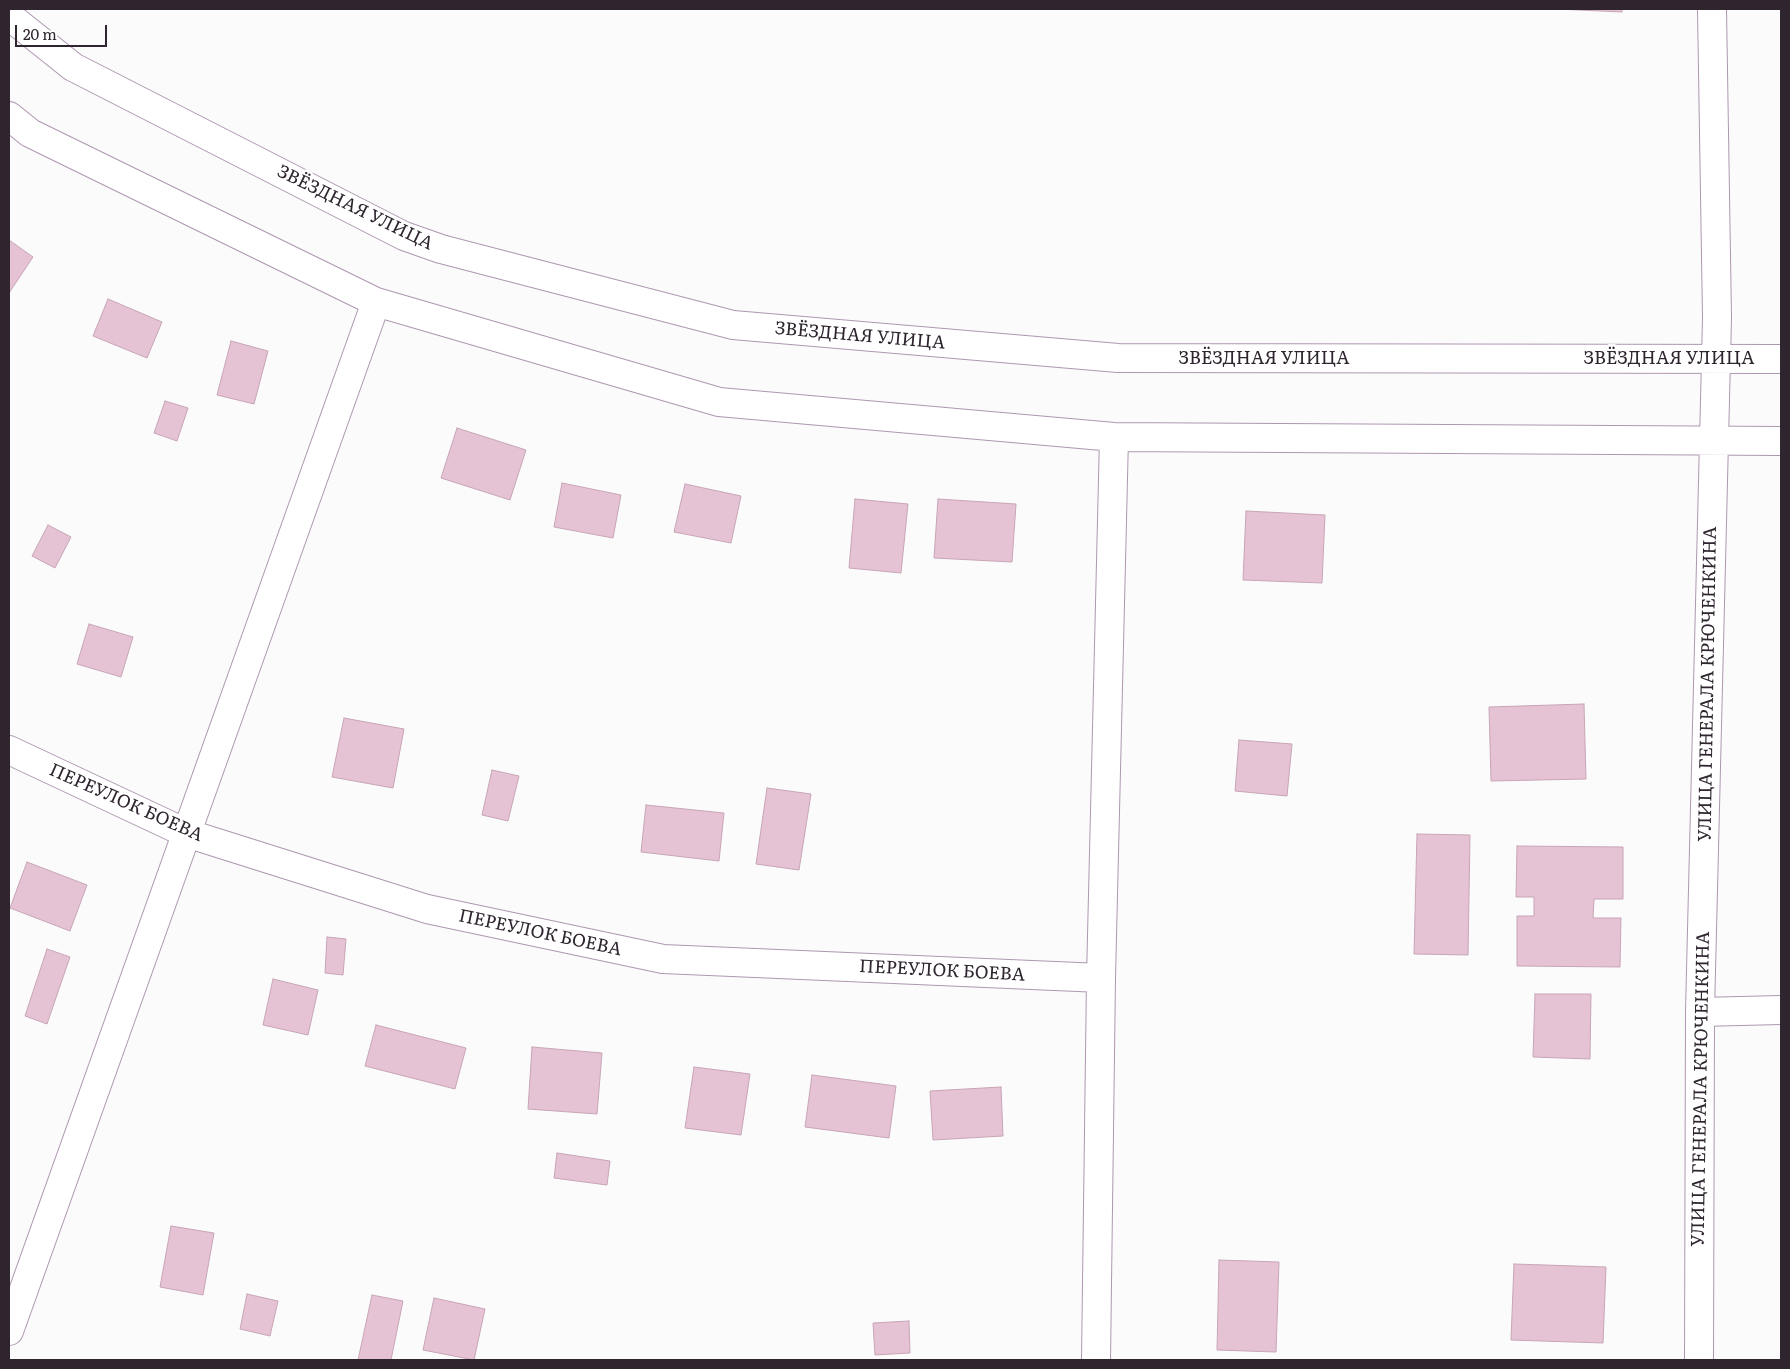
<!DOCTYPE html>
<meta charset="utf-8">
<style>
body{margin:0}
#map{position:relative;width:1790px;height:1369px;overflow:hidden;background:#fbfbfb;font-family:Literata,serif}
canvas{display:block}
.frame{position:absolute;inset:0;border:10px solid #2e252f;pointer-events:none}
.scale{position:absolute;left:15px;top:25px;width:92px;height:22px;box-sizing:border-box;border:2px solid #2e252f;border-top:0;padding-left:6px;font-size:15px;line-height:18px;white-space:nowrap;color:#2e252f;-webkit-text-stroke:4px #fff;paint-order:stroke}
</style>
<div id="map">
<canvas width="1790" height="1369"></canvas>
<div class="frame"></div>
<div class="scale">20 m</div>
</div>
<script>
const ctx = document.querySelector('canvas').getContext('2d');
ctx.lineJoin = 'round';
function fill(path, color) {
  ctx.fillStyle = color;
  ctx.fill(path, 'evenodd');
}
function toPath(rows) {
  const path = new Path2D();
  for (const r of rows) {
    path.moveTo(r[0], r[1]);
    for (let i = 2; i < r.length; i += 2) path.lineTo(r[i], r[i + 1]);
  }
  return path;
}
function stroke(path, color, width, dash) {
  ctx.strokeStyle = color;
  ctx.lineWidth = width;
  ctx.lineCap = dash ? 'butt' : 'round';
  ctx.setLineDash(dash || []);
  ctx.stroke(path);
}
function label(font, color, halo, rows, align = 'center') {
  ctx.font = font + ' Literata,serif';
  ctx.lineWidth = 5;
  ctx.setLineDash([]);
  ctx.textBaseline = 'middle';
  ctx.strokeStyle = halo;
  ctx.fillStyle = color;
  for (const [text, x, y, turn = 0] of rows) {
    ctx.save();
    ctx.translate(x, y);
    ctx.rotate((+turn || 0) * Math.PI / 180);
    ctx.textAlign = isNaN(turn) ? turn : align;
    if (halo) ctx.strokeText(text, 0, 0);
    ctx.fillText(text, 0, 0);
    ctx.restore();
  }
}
const building = toPath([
 [1557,9,1622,9,1622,12,1557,9],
 [9,240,33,257,9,293,9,240],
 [108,299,162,322,147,358,93,336,108,299],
 [231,341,268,351,254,404,217,395,231,341],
 [165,401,188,408,177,441,154,433,165,401],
 [457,428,526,450,510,500,441,478,457,428],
 [562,483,621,495,613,538,554,527,562,483],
 [685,484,741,496,731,543,674,532,685,484],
 [855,499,908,504,901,573,849,568,855,499],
 [938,499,1016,504,1012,562,934,558,938,499],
 [1246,511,1325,515,1322,583,1243,580,1246,511],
 [48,525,71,537,55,568,32,556,48,525],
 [89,624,133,637,121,677,77,664,89,624],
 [1584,704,1586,779,1491,781,1489,707,1584,704],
 [344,718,404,729,393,788,332,777,344,718],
 [1239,740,1292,744,1287,796,1235,791,1239,740],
 [492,770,519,776,508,821,482,815,492,770],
 [767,788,811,794,799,870,756,864,767,788],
 [646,805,724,813,719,861,641,852,646,805],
 [1417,834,1470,835,1468,955,1414,954,1417,834],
 [1517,846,1623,847,1623,899,1594,899,1593,918,1621,918,1620,967,1517,966,1517,916,1534,916,1534,897,1516,897,1517,846],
 [27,862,87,885,70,931,10,908,27,862],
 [327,937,346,939,343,975,325,973,327,937],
 [47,949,70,957,47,1024,25,1016,47,949],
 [273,979,318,990,308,1035,263,1025,273,979],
 [1535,994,1591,994,1590,1059,1533,1057,1535,994],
 [376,1025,466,1048,455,1089,365,1066,376,1025],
 [532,1047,602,1053,597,1114,528,1109,532,1047],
 [694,1067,750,1074,741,1135,685,1128,694,1067],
 [812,1075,896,1086,889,1138,805,1127,812,1075],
 [1001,1087,1003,1136,933,1140,930,1091,1001,1087],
 [557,1153,610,1161,607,1185,554,1178,557,1153],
 [171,1226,214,1233,203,1295,160,1287,171,1226],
 [1219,1260,1279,1262,1276,1352,1217,1350,1219,1260],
 [1514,1264,1606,1267,1603,1343,1511,1340,1514,1264],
 [247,1294,278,1301,270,1336,240,1329,247,1294],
 [372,1295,403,1301,391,1360,358,1360,372,1295],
 [434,1298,485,1309,474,1360,423,1350,434,1298],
 [909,1321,910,1353,875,1355,873,1323,909,1321]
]);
const street = toPath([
 [9,16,73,67,404,236,441,249,733,325,1118,358,1781,359],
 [9,116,30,133,376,302,719,402,1114,437,1781,441],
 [9,750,186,833,427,909,663,959,1101,978],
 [1700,1012,1781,1010],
 [9,1331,376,302],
 [1096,1360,1101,978,1114,437],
 [1699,1360,1700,1012,1717,318,1712,9]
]);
const streetNames = [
 ["ЗВЁЗДНАЯ УЛИЦА",355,208,26],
 ["ЗВЁЗДНАЯ УЛИЦА",860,336,5],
 ["ЗВЁЗДНАЯ УЛИЦА",1264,359],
 ["ЗВЁЗДНАЯ УЛИЦА",1669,359],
 ["УЛИЦА ГЕНЕРАЛА КРЮЧЕНКИНА",1708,684,-89],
 ["ПЕРЕУЛОК БОЕВА",126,803,24],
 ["ПЕРЕУЛОК БОЕВА",540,933,12],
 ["ПЕРЕУЛОК БОЕВА",942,971,3],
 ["УЛИЦА ГЕНЕРАЛА КРЮЧЕНКИНА",1701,1089,-89]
];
fill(building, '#e6c3d4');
stroke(building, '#c7a5b6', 1);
stroke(street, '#ae97b1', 30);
stroke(street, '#fff', 28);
label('18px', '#2e252f', '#fff', streetNames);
</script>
